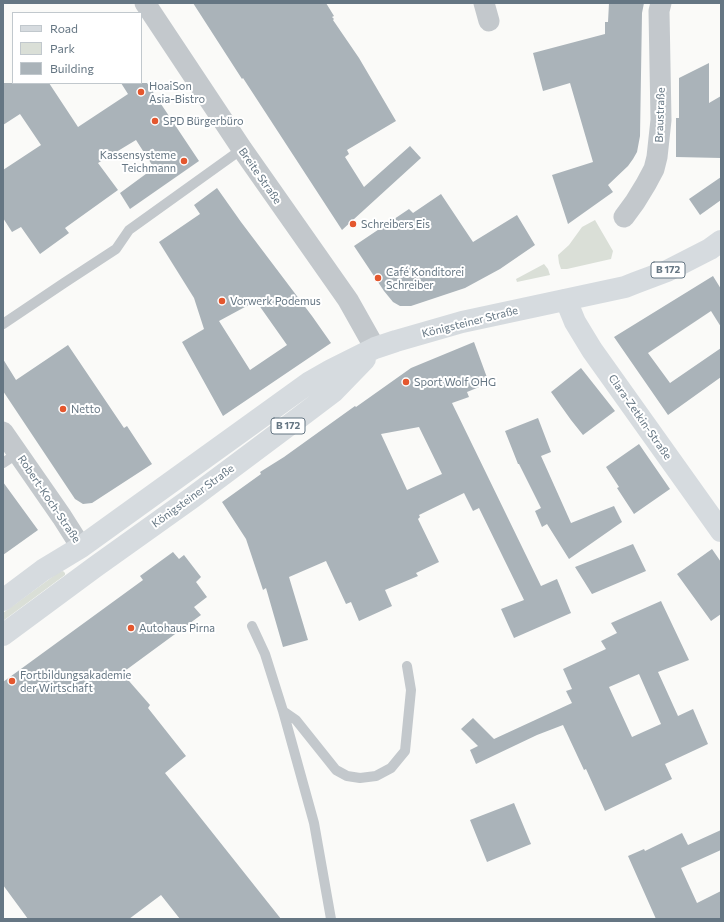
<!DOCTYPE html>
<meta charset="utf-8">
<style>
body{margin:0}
#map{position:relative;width:724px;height:922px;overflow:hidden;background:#fafaf8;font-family:Commissioner,sans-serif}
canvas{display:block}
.frame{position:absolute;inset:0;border:4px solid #657683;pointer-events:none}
.legend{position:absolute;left:12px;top:12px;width:130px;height:72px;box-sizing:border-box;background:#fff;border:1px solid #c1c8cd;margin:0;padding:5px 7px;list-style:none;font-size:12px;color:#657683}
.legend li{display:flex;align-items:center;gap:8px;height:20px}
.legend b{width:20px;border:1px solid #c1c8cd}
</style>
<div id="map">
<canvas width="724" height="922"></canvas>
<div class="frame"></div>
<ul class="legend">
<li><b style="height:5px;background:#d6dbdf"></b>Road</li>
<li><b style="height:11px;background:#dadfd7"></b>Park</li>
<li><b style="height:11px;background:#aab3b9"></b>Building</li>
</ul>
</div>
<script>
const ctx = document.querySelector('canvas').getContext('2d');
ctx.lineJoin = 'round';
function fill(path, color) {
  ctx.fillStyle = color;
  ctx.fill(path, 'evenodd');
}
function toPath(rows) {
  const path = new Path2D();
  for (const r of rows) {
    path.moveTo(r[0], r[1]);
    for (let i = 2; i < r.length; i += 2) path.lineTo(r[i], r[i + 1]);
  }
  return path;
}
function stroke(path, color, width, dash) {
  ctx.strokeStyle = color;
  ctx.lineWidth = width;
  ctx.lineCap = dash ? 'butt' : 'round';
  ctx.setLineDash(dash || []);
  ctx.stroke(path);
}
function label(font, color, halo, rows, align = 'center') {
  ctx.font = font + ' Commissioner,sans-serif';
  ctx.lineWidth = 4;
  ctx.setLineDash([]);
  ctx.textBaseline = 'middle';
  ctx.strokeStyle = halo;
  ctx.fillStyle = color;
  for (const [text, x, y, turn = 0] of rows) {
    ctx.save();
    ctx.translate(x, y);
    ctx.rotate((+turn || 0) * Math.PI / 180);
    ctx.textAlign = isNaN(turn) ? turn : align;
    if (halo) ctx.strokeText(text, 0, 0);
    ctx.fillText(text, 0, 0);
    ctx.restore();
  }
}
const green = toPath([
 [595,220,613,251,611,259,567,269,561,269,559,263,558,255,569,245,582,227],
 [544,264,548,269,550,275,517,282,516,279],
 [63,571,65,573,65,575,3,621,3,613,59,572]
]);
const building = toPath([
 [193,3,326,3,334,16,332,17,334,19,333,20,359,58,396,121,347,150,349,154,345,157,364,187,410,146,421,158,342,230,243,78,242,79],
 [609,3,644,3,642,13,640,136,637,152,633,159,628,166,608,185,613,192,568,224,552,175,593,162,570,83,543,91,533,53,605,34,605,22,608,22],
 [709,63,709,103,721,96,721,158,676,157,676,118,679,118,679,78],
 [3,83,49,83,78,127,128,94,121,83,147,83,199,161,130,209,120,193,154,168,136,140,98,163,118,190,65,228,69,233,40,254,21,227,12,232,3,218,3,170,41,145,20,114,3,125],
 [721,177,721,200,700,215,689,199],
 [217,188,241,222,312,316,331,343,223,416,182,342,204,329,194,298,159,242,200,214,194,205],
 [256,301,287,345,250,370,219,321],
 [441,194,473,242,517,215,535,245,500,269,465,288,411,306,400,306,393,302,384,291,354,246,409,209,413,213],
 [713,276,721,289,721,327,711,311,648,353,670,383,721,348,721,377,668,415,614,337],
 [474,342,489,383,467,392,469,397,452,403,541,586,557,579,571,613,514,638,501,609,524,600,479,508,473,511,464,493,419,515,420,517,418,519,439,562,416,573,418,576,385,590,392,606,359,621,351,602,346,604,326,561,289,577,308,640,283,647,266,588,263,590,246,539,222,502,261,474,260,472,284,457,355,406,356,407,411,368],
 [419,427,442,474,407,490,381,434],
 [68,345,124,428,127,426,152,464,92,503,83,504,75,499,3,391,3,359,16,380],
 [581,368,615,411,583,435,571,420,551,392],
 [538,418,551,452,541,456,571,523,614,506,622,522,569,559,547,524,542,527,535,511,541,508,519,464,518,464,505,431],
 [639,444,670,489,634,514,617,488,619,487,606,467],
 [3,482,38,530,3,555],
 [633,544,646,571,592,594,575,567],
 [712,549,721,562,721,614,711,621,677,574],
 [173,552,179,559,184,555,201,577,196,582,207,597,194,607,201,615,122,673,150,705,148,708,186,756,165,773,281,919,180,919,161,895,129,919,28,919,3,885,3,682,143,580,140,576],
 [661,601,689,660,658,672,678,716,693,709,708,744,665,764,672,779,605,811,586,769,584,770,563,725,537,735,476,764,470,750,478,746,461,729,473,718,494,739,572,703,566,691,572,689,563,669,606,649,601,641,617,633,611,623],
 [639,674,661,724,632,737,609,687],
 [514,803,531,844,487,862,470,820],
 [721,830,721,850,681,868,697,903,721,891,721,919,656,919,628,856,644,849,645,851,682,833,688,845]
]);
const service = toPath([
 [3,324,64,283,116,249,129,230,242,149],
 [3,463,18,453],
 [252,626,265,654,283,711,296,720,336,770,347,776,360,778,376,776,391,768,405,751,411,690,407,666],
 [283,711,314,823,331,919]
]);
const minor = toPath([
 [145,3,242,149,348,300,375,348],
 [484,3,489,21],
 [624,217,635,202,646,184,654,169,657,157,661,120,659,11,661,3],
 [3,432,62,517,81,547]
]);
const secondary = toPath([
 [566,300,575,322,592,350,721,531]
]);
const primary = toPath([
 [3,600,43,570,81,547,310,382,331,370,375,348,396,341,462,322,625,287,635,283,667,271,710,249,721,241],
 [3,635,95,567,193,497,300,417,333,392,365,359]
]);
const markers = [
 [141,92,4,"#e4572e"],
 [155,121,4,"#e4572e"],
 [184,161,4,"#e4572e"],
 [353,224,4,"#e4572e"],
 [378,278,4,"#e4572e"],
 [222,301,4,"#e4572e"],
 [406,382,4,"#e4572e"],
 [63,409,4,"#e4572e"],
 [131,628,4,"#e4572e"],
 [12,681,4,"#e4572e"]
];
const shields = [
 [668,270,34],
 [288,426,34]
];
const shieldNames = [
 ["B 172",668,270],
 ["B 172",288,426]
];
const poiNames = [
 ["HoaiSon",149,86],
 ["Asia-Bistro",149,99],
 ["SPD Bürgerbüro",163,121],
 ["Kassensysteme",176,155,"right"],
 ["Teichmann",176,168,"right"],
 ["Schreibers Eis",361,224],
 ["Café Konditorei",386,272],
 ["Schreiber",386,285],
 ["Vorwerk Podemus",230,301],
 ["Sport Wolf OHG",414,382],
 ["Netto",71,409],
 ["Autohaus Pirna",139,628],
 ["Fortbildungsakademie",20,675],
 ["der Wirtschaft",20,688]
];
const streetNames = [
 ["Braustraße",660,115,-88],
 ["Breite Straße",260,176,55],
 ["Königsteiner Straße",470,322,-14],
 ["Clara-Zetkin-Straße",640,417,55],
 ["Königsteiner Straße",193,496,-36],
 ["Robert-Koch-Straße",49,499,56]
];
fill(green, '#dadfd7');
fill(building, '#aab3b9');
stroke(service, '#c3c8cc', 10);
stroke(minor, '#c3c8cc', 21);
stroke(secondary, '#d6dbdf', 22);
stroke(primary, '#d6dbdf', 22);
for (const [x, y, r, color] of markers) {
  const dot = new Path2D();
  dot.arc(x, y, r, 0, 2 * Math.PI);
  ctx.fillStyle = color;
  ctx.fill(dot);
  stroke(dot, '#fff', 1.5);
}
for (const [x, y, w] of shields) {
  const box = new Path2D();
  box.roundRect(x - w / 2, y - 8, w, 16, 3);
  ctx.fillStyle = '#fff';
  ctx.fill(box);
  stroke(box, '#657683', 1);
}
label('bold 10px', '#657683', null, shieldNames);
label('11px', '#657683', '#fff', poiNames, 'left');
label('11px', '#657683', '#fff', streetNames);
</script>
